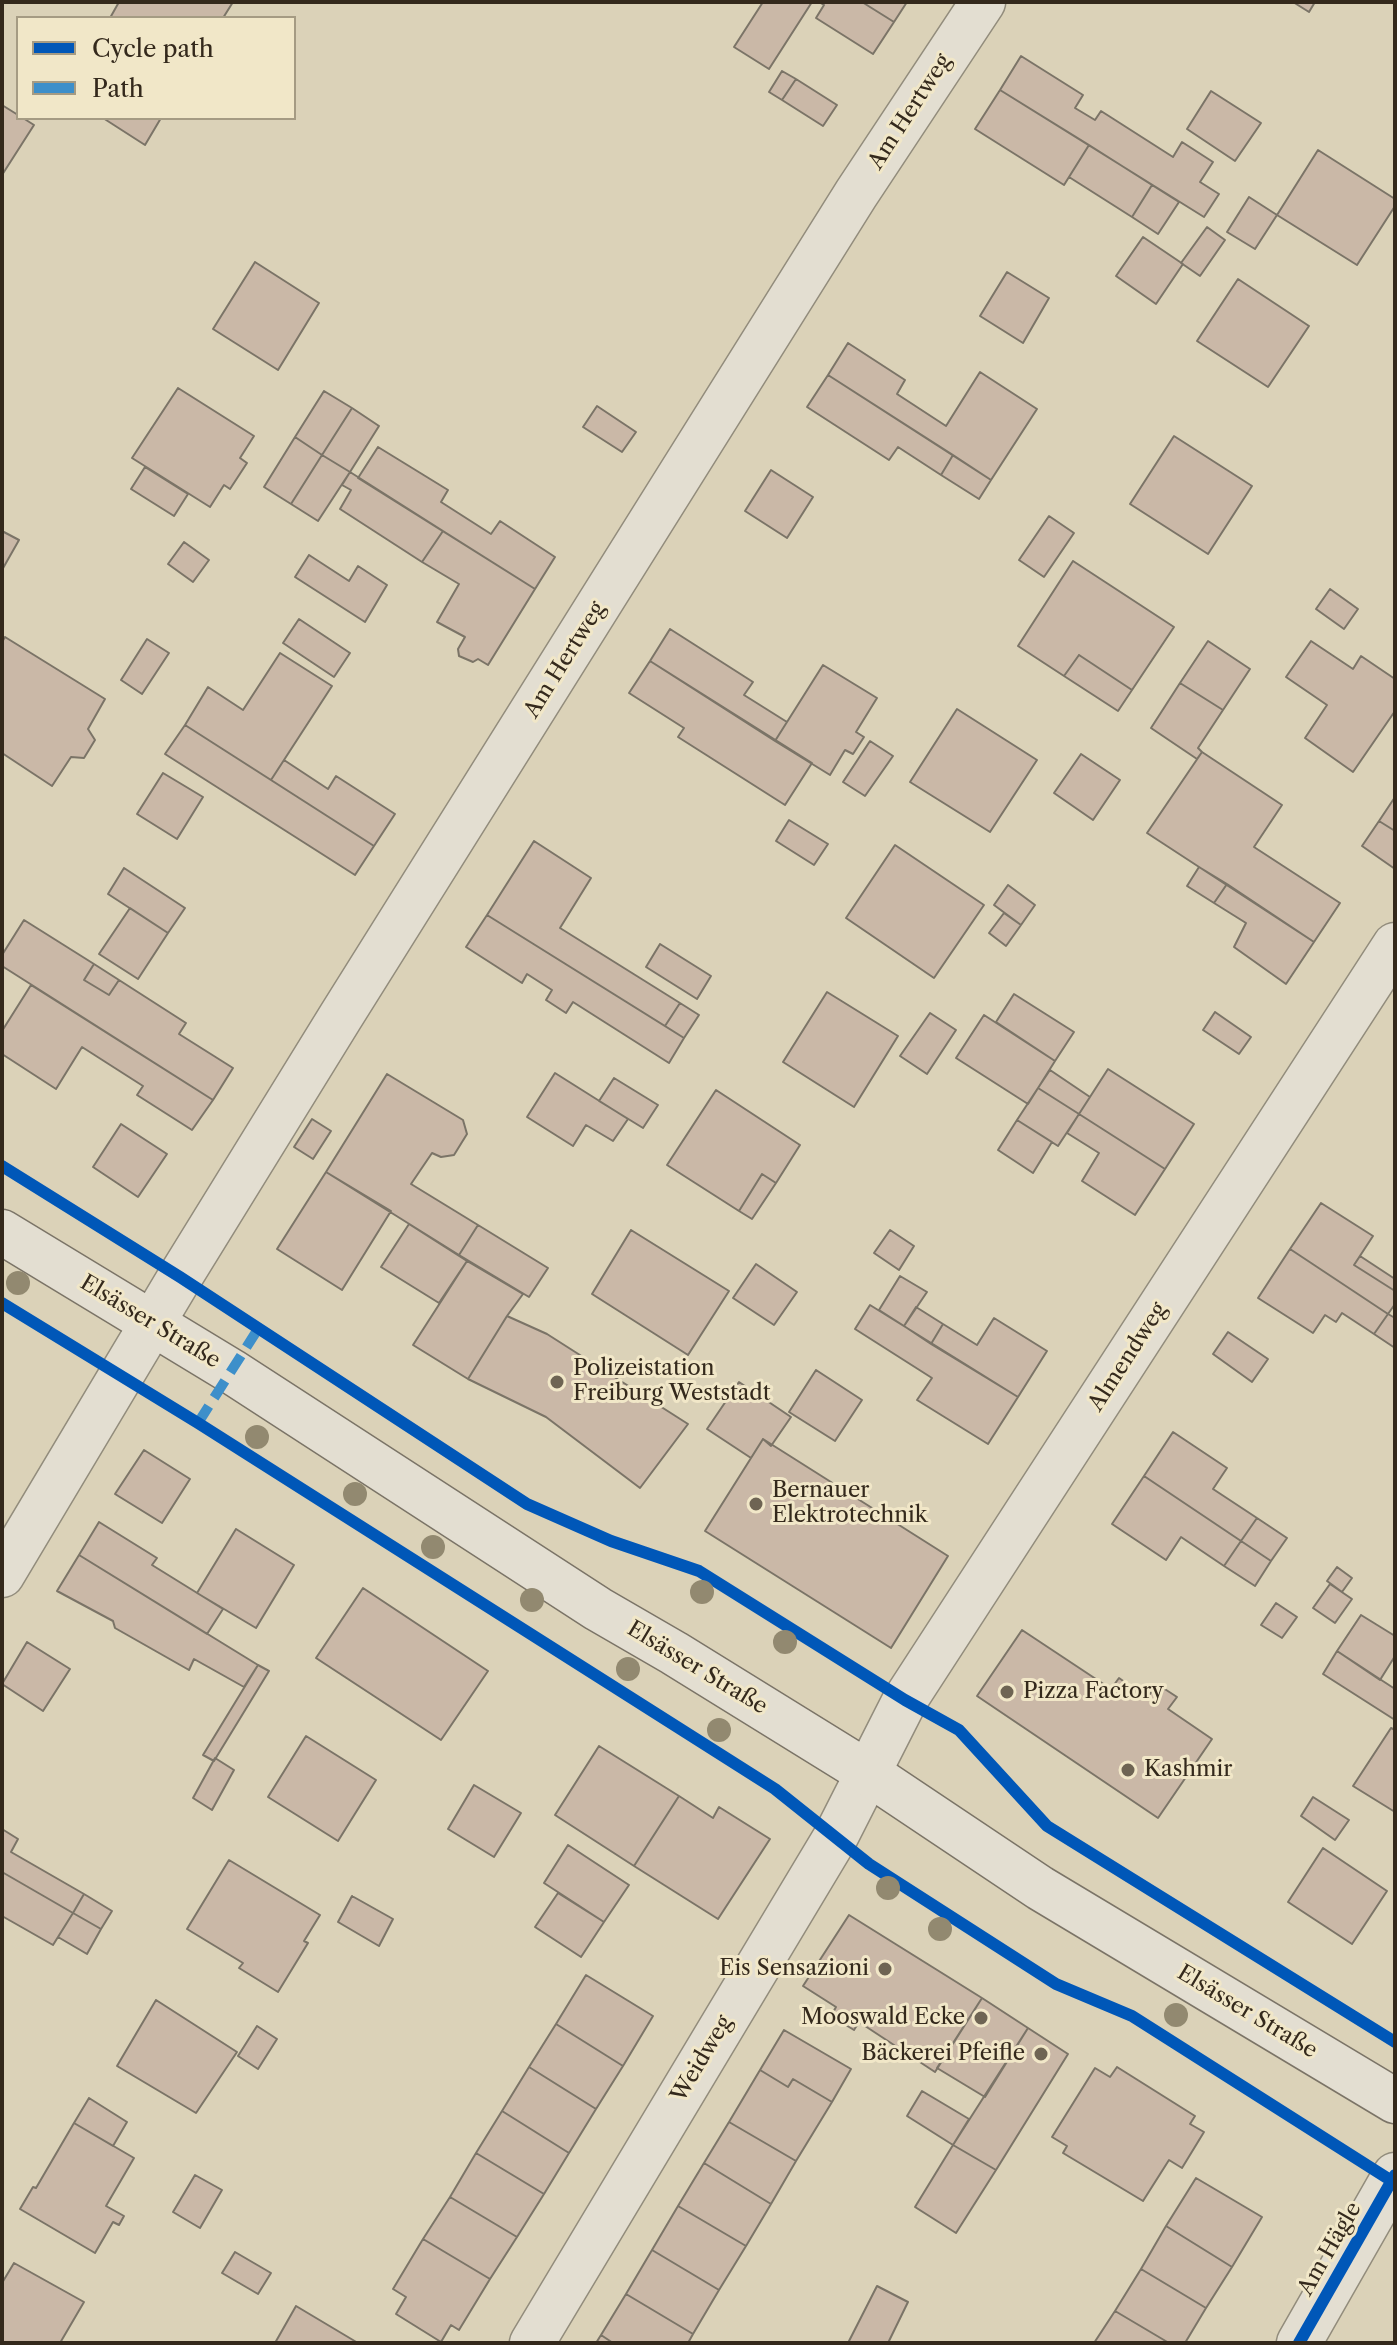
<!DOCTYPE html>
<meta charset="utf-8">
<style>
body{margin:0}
#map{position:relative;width:1397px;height:2345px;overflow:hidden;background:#dbd2b8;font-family:"Libre Caslon Text",serif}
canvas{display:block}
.frame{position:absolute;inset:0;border:4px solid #34291c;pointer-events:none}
.legend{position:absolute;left:16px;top:16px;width:280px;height:104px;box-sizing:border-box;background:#f1e7c8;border:2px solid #a59b83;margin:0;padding:10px 14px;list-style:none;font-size:24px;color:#34291c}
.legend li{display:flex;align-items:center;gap:16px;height:40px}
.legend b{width:40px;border:2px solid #a59b83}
</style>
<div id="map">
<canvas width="1397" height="2345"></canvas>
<div class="frame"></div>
<ul class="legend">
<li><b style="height:10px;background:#0057b8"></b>Cycle path</li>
<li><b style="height:10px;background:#3d8fca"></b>Path</li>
</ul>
</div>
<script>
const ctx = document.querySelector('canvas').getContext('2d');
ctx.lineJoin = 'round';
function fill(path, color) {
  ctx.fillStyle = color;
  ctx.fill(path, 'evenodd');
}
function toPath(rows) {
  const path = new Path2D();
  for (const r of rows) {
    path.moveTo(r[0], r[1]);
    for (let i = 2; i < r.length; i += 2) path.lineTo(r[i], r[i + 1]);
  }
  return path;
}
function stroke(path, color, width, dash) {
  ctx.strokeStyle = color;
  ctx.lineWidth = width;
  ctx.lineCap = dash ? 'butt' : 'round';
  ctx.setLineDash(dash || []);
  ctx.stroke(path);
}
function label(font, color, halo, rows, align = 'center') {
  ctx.font = font + ' "Libre Caslon Text",serif';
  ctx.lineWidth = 6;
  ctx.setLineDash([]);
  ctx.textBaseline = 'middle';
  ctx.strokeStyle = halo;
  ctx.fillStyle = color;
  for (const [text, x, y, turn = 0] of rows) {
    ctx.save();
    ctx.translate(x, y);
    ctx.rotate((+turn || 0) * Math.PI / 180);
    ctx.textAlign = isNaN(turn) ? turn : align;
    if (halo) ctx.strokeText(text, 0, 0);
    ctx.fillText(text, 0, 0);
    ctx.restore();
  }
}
const building = toPath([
 [119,2,233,2,223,18,110,18,119,2],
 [763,2,812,2,769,69,734,47,763,2],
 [819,2,862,2,894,22,873,54,816,18,824,5,819,2],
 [862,2,907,2,894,22,862,2],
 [1293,2,1315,2,1309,12,1293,2],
 [1021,56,1083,95,1075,108,1095,120,1101,111,1173,157,1182,142,1213,162,1200,182,1219,194,1204,217,1000,90,1021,56],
 [782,71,796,79,782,100,769,92,782,71],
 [796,79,837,105,823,126,782,100,796,79],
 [1000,90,1089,145,1064,185,975,129,1000,90],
 [1211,91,1261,123,1235,161,1187,129,1211,91],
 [2,105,18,115,18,118,23,118,34,125,2,175,2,105],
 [103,118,161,118,145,145,103,118],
 [1089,145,1152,185,1132,217,1069,177,1089,145],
 [1318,150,1395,199,1395,206,1357,265,1277,215,1318,150],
 [1152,185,1179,202,1158,234,1132,217,1152,185],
 [1249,197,1277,215,1255,249,1227,232,1249,197],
 [1207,227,1225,240,1200,276,1181,263,1207,227],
 [1143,237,1183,264,1156,304,1116,276,1143,237],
 [255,262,319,303,278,370,213,329,255,262],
 [1007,272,1049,298,1023,343,980,316,1007,272],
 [1238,279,1309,326,1268,387,1197,341,1238,279],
 [848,343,905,380,897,394,946,426,980,372,1037,409,991,480,828,375,848,343],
 [828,375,953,455,941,475,898,447,889,460,807,407,828,375],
 [178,388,254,436,240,458,247,463,230,489,224,485,210,507,132,458,178,388],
 [324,391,352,408,322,455,295,437,324,391],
 [597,406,636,432,622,452,583,427,597,406],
 [352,408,379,426,350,472,322,455,352,408],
 [1174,436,1252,486,1208,554,1130,504,1174,436],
 [295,437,322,455,291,504,264,487,295,437],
 [378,447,448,490,441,502,491,534,500,521,555,557,535,589,358,478,378,447],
 [322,455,350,472,318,521,291,504,322,455],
 [953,455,991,480,979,499,941,475,953,455],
 [145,467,188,494,174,516,131,489,145,467],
 [771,470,813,497,787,538,745,511,771,470],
 [350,472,443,531,422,562,340,509,351,490,342,485,350,472],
 [1049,516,1074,533,1044,577,1019,560,1049,516],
 [2,531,19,540,2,570,2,531],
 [443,531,535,589,488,665,478,659,473,662,459,656,458,649,465,637,437,622,459,584,422,562,443,531],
 [184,542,209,560,193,582,168,564,184,542],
 [309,555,349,581,358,566,387,585,365,622,295,577,309,555],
 [1073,561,1174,627,1132,690,1079,655,1064,676,1018,646,1073,561],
 [1330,589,1358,609,1344,629,1316,609,1330,589],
 [299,619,350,653,334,677,283,643,299,619],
 [670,629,753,682,744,695,787,722,775,741,650,661,670,629],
 [5,637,105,699,88,729,95,740,84,758,71,757,52,786,2,753,2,642,5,637],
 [147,639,169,653,142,694,121,680,147,639],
 [1208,641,1250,669,1223,710,1180,683,1208,641],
 [1311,641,1353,669,1361,656,1395,679,1395,711,1353,772,1305,738,1327,705,1286,677,1311,641],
 [280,653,332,686,271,780,185,725,208,687,243,710,280,653],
 [1079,655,1132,690,1118,711,1064,676,1079,655],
 [650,661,812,763,785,805,678,737,684,728,629,693,650,661],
 [823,665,877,698,856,732,864,737,853,754,845,750,830,775,775,741,823,665],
 [1180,683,1223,710,1198,748,1202,752,1197,759,1151,728,1180,683],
 [957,709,1037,760,990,832,910,782,957,709],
 [185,725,374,846,355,875,165,754,185,725],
 [870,741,893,756,865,796,843,782,870,741],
 [1202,752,1282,805,1254,847,1340,903,1314,942,1147,833,1202,752],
 [1081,754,1120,780,1093,820,1054,793,1081,754],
 [284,760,328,789,336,776,395,814,374,846,271,780,284,760],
 [163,773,203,797,177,839,137,814,163,773],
 [1395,797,1395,831,1379,821,1395,797],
 [789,820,828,844,814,865,776,841,789,820],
 [1379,821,1395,831,1395,869,1362,846,1379,821],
 [534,841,591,878,560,928,680,1003,665,1026,487,915,534,841],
 [895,845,984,905,934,978,846,918,895,845],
 [1199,867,1227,884,1214,903,1187,886,1199,867],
 [124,868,185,908,168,933,108,894,124,868],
 [1227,884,1314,942,1286,984,1234,947,1246,923,1214,903,1227,884],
 [1008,885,1035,905,1021,925,994,905,1008,885],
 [130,908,168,933,138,979,99,954,130,908],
 [1004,913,1021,925,1006,946,989,933,1004,913],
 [487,915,684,1038,669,1063,573,1002,566,1013,546,1000,552,990,527,974,522,983,466,947,487,915],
 [24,920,94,964,84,980,109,995,119,980,186,1023,179,1034,233,1068,213,1100,2,966,2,955,24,920],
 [660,944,711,976,697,999,646,967,660,944],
 [94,964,119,980,109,995,84,980,94,964],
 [31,985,213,1100,192,1130,137,1095,143,1086,82,1047,56,1089,2,1054,2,1031,31,985],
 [827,992,898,1036,854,1107,783,1062,827,992],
 [1014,994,1074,1032,1055,1061,996,1022,1014,994],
 [680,1003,699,1015,684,1038,665,1026,680,1003],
 [1215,1012,1251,1037,1239,1054,1203,1030,1215,1012],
 [930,1013,956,1030,927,1074,900,1056,930,1013],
 [984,1015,1055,1061,1028,1104,956,1058,984,1015],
 [1108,1069,1194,1124,1165,1169,1079,1114,1108,1069],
 [1050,1070,1090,1097,1079,1114,1038,1088,1050,1070],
 [555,1073,628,1119,613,1141,586,1125,573,1146,527,1117,555,1073],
 [387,1074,463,1120,467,1134,454,1155,441,1157,432,1153,411,1184,478,1225,459,1255,326,1172,387,1074],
 [614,1078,658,1105,643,1128,599,1101,614,1078],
 [1038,1088,1079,1114,1058,1146,1017,1120,1038,1088],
 [716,1090,800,1145,776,1183,762,1174,739,1211,667,1165,716,1090],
 [1079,1114,1165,1169,1135,1215,1082,1181,1099,1153,1067,1133,1079,1114],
 [312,1119,331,1131,313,1159,294,1147,312,1119],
 [1017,1120,1052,1142,1033,1173,998,1150,1017,1120],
 [121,1124,167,1154,138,1197,93,1167,121,1124],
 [326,1172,391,1211,342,1290,277,1249,326,1172],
 [762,1174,776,1183,752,1219,739,1211,762,1174],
 [1321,1203,1373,1236,1354,1265,1395,1291,1395,1304,1388,1314,1290,1249,1321,1203],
 [409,1224,467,1261,439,1303,381,1267,409,1224],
 [478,1225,548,1268,529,1297,459,1255,478,1225],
 [631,1230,729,1291,688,1355,592,1294,631,1230],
 [890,1230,914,1246,899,1270,874,1253,890,1230],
 [1290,1249,1388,1314,1374,1334,1342,1313,1336,1322,1325,1315,1313,1333,1258,1298,1290,1249],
 [1360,1256,1395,1279,1395,1291,1354,1265,1360,1256],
 [467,1261,523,1294,507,1316,468,1379,413,1345,467,1261],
 [756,1264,797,1292,774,1325,733,1298,756,1264],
 [900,1276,927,1292,904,1326,879,1310,900,1276],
 [870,1305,1018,1397,988,1444,917,1400,932,1378,855,1329,870,1305],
 [916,1307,943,1324,931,1344,904,1326,916,1307],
 [1388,1314,1395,1318,1395,1348,1374,1334,1388,1314],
 [507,1316,547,1334,688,1424,640,1488,546,1417,468,1379,507,1316],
 [994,1318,1047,1351,1018,1397,931,1344,943,1324,977,1345,994,1318],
 [1228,1332,1268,1359,1252,1382,1213,1354,1228,1332],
 [816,1370,862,1400,835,1441,789,1412,816,1370],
 [739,1382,791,1417,771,1446,763,1439,751,1458,707,1429,739,1382],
 [1173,1432,1227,1468,1213,1489,1257,1518,1241,1541,1144,1476,1173,1432],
 [763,1439,948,1556,891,1648,705,1531,763,1439],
 [144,1450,190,1479,162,1523,115,1494,144,1450],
 [1144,1476,1241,1541,1224,1566,1181,1537,1166,1560,1112,1524,1144,1476],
 [1257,1518,1287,1538,1271,1561,1241,1541,1257,1518],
 [99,1522,157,1558,152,1565,223,1609,207,1634,79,1555,99,1522],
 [236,1529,294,1565,256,1628,197,1593,236,1529],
 [1241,1541,1271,1561,1255,1586,1224,1566,1241,1541],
 [79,1555,258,1665,244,1687,194,1659,189,1670,115,1628,113,1621,57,1591,79,1555],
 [1337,1567,1352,1578,1342,1592,1327,1581,1337,1567],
 [1330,1584,1352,1599,1335,1623,1313,1608,1330,1584],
 [363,1588,488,1671,441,1740,316,1658,363,1588],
 [1276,1603,1297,1617,1282,1638,1261,1625,1276,1603],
 [1361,1615,1395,1636,1395,1656,1380,1680,1337,1651,1361,1615],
 [1022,1630,1111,1689,1119,1678,1147,1698,1157,1684,1177,1697,1168,1709,1212,1739,1158,1818,977,1696,1022,1630],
 [27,1642,70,1669,43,1711,2,1684,27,1642],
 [1337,1651,1395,1689,1395,1720,1323,1674,1337,1651],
 [258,1665,269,1671,214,1761,203,1755,258,1665],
 [1391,1728,1395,1730,1395,1812,1353,1786,1391,1728],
 [306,1736,376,1780,338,1841,268,1797,306,1736],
 [599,1746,679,1796,634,1866,555,1815,599,1746],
 [215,1758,234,1770,212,1810,193,1798,215,1758],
 [474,1785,521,1813,494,1857,448,1829,474,1785],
 [679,1796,713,1818,719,1807,770,1839,718,1919,634,1866,679,1796],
 [1313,1797,1349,1820,1335,1840,1301,1816,1313,1797],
 [2,1829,18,1839,11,1852,84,1894,73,1913,2,1872,2,1829],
 [568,1845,629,1885,604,1922,544,1883,568,1845],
 [1323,1848,1387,1891,1352,1944,1288,1902,1323,1848],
 [229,1860,320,1915,304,1941,308,1943,278,1992,239,1968,243,1963,187,1929,229,1860],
 [2,1872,73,1913,53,1945,2,1916,2,1872],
 [558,1893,604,1922,581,1957,535,1927,558,1893],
 [84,1894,112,1911,101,1929,73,1913,84,1894],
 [352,1896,393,1919,379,1946,338,1922,352,1896],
 [73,1913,101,1929,87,1954,58,1937,73,1913],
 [849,1915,982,1998,935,2072,859,2022,854,2030,831,2016,836,2007,803,1986,849,1915],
 [586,1975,653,2016,623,2066,556,2024,586,1975],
 [982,1998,1028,2028,985,2097,937,2068,982,1998],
 [156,2000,237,2052,196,2113,117,2066,156,2000],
 [556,2024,623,2066,596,2109,529,2067,556,2024],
 [257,2026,277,2039,258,2069,238,2056,257,2026],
 [1028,2028,1068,2054,996,2170,953,2145,1028,2028],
 [784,2030,851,2069,832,2102,793,2079,788,2087,760,2070,784,2030],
 [529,2067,596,2109,569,2153,502,2111,529,2067],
 [1117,2067,1195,2116,1190,2124,1204,2132,1182,2168,1169,2160,1143,2201,1063,2153,1067,2146,1052,2137,1095,2068,1110,2077,1117,2067],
 [760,2070,788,2087,793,2079,832,2102,796,2161,729,2122,760,2070],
 [922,2091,969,2119,953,2145,907,2116,922,2091],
 [89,2098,127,2122,113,2146,74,2123,89,2098],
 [502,2111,569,2153,544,2194,476,2153,502,2111],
 [729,2122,796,2161,771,2204,704,2163,729,2122],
 [74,2123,134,2158,106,2206,124,2216,119,2225,113,2222,95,2253,20,2209,33,2187,36,2188,74,2123],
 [953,2145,996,2170,956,2233,915,2207,953,2145],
 [476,2153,544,2194,517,2237,450,2197,476,2153],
 [704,2163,771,2204,746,2246,678,2206,704,2163],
 [195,2175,222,2190,200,2228,173,2212,195,2175],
 [1196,2178,1262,2217,1232,2267,1166,2226,1196,2178],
 [450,2197,517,2237,490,2279,423,2239,450,2197],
 [678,2206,746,2246,719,2290,652,2250,678,2206],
 [1166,2226,1232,2267,1206,2308,1141,2269,1166,2226],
 [423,2239,490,2279,459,2330,451,2325,441,2342,396,2314,406,2297,393,2289,423,2239],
 [652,2250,719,2290,693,2334,626,2294,652,2250],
 [235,2252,271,2273,258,2294,222,2273,235,2252],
 [14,2263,84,2302,60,2343,2,2343,2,2283,14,2263],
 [1141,2269,1206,2308,1185,2343,1169,2343,1115,2311,1141,2269],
 [877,2286,908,2302,888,2343,848,2343,877,2286],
 [626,2294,693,2334,688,2343,613,2343,601,2335,626,2294],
 [296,2306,358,2343,275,2343,296,2306],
 [1115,2311,1169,2343,1094,2343,1115,2311],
 [601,2335,613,2343,596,2343,601,2335]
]);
const street = toPath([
 [2,1575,180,1277,341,1016,856,194,983,2],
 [532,2343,835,1838,905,1700,1395,945],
 [1299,2343,1395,2175]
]);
const secondary = toPath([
 [2,1232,231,1371,598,1609,674,1653,868,1773,1040,1888,1395,2101]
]);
const quiet = toPath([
 [198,1423,258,1329]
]);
const cycleway = toPath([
 [2,1166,180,1277,527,1504,611,1541,699,1571,905,1700,959,1730,1047,1826,1395,2042],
 [2,1303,198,1423,775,1789,869,1864,1056,1984,1132,2016,1395,2183],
 [1299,2343,1395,2175]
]);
const trees = [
 [18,1283],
 [257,1437],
 [355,1494],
 [433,1547],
 [702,1592],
 [532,1600],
 [785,1642],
 [628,1669],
 [719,1730],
 [888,1888],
 [940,1929],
 [1176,2015]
];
const markers = [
 [557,1382,8,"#6e6453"],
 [756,1504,8,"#6e6453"],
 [1007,1692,8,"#6e6453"],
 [1128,1770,8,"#6e6453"],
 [885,1969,8,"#6e6453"],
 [981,2018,8,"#6e6453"],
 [1041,2054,8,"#6e6453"]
];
const streetNames = [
 ["Am Hertweg",910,112,-57],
 ["Am Hertweg",565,660,-58],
 ["Elsässer Straße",150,1322,31],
 ["Almendweg",1128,1357,-57],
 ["Elsässer Straße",697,1668,31],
 ["Elsässer Straße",1247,2012,31],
 ["Weidweg",702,2059,-59],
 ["Am Hägle",1330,2249,-60]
];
const poiNames = [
 ["Polizeistation",573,1369],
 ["Freiburg Weststadt",573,1394],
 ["Bernauer",772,1491],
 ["Elektrotechnik",772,1516],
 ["Pizza Factory",1023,1692],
 ["Kashmir",1144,1770],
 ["Eis Sensazioni",869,1969,"right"],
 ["Mooswald Ecke",965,2018,"right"],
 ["Bäckerei Pfeifle",1025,2054,"right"]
];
fill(building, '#cab8a7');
stroke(building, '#7b7467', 2);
stroke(street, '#928c7c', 47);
stroke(secondary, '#7b7467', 47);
stroke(street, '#e3ded1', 44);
stroke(secondary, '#e3ded1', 44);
stroke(quiet, '#3d8fca', 10, [20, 10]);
stroke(cycleway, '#0057b8', 12);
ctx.fillStyle = '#928970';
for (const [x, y] of trees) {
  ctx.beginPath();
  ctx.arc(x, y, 12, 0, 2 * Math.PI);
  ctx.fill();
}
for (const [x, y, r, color] of markers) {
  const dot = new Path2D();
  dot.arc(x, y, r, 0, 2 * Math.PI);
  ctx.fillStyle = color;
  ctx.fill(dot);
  stroke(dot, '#f1e7c8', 3);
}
label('22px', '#34291c', '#f1e7c8', streetNames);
label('22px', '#34291c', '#f1e7c8', poiNames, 'left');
</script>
